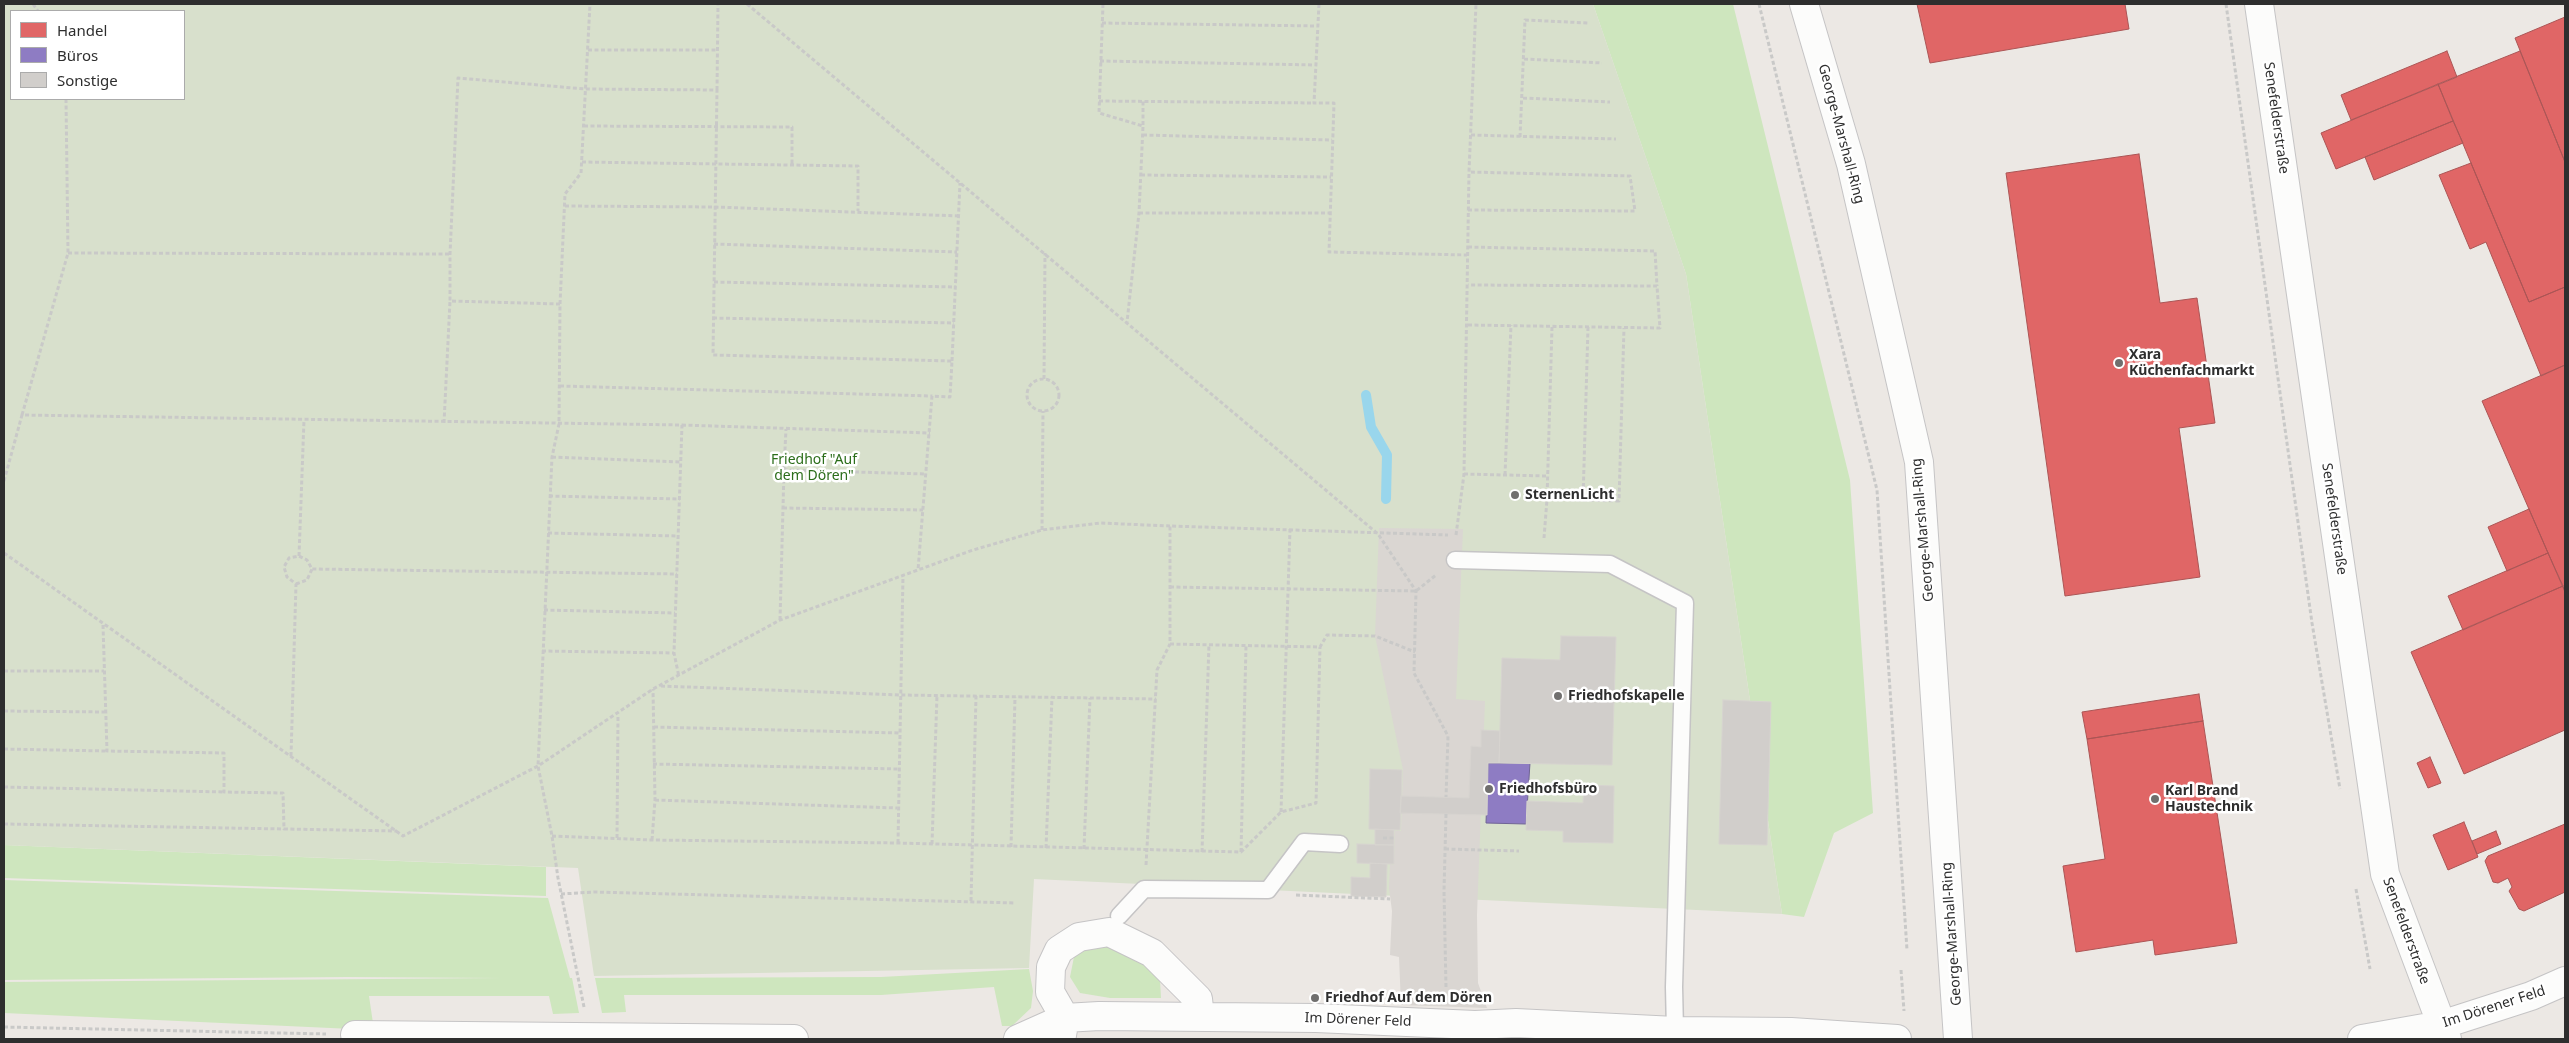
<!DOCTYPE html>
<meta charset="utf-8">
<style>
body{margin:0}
#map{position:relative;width:2569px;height:1043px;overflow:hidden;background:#ece8e4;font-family:"Noto Sans",sans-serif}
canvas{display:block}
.frame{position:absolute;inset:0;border:5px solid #2e2e2e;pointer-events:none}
.legend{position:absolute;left:10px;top:10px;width:175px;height:90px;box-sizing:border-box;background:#fff;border:1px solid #ababab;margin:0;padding:6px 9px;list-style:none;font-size:15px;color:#2e2e2e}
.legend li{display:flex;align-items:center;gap:10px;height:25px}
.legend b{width:25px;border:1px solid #ababab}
</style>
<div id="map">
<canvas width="2569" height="1043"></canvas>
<div class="frame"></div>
<ul class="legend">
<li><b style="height:14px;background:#e06666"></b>Handel</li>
<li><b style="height:14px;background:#8e7cc3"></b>Büros</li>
<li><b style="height:14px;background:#d1cecb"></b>Sonstige</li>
</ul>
</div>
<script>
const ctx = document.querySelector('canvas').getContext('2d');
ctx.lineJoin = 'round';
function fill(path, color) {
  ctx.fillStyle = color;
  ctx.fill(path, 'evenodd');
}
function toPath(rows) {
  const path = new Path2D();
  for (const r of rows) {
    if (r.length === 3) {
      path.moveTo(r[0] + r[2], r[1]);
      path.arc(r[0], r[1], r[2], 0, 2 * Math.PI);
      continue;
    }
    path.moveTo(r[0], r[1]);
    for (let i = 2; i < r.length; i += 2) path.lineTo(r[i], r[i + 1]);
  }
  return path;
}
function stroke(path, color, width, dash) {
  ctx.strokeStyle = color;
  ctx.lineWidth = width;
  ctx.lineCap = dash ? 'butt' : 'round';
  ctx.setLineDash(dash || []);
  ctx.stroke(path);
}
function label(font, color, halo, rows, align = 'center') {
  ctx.font = font + ' "Noto Sans",sans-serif';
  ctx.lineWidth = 5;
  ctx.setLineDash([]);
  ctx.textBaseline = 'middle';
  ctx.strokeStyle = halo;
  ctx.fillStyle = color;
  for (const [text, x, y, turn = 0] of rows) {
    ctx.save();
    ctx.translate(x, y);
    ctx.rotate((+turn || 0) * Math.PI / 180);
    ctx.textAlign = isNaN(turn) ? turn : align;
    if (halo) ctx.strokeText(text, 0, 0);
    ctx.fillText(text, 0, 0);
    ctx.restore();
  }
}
const green = toPath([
 [1593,4,1733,4,1850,480,1873,813,1834,833,1804,917,1782,914,1686,274],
 [4,845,546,867,546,896,4,878],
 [4,880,548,898,570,978,572,978,579,1013,553,1014,549,996,369,996,374,1030,4,1013,4,982,501,978,347,977,4,980],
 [1105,943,1141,960,1160,980,1161,998,1110,998,1080,993,1070,977,1075,952],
 [1029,969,1033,991,1031,1008,1012,1026,1002,1026,994,987,881,995,624,995,626,1012,602,1013,595,978,881,977]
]);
const cemetery = toPath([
 [4,4,1593,4,1686,274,1782,914,1034,879,1029,968,594,976,578,868,4,845],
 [11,11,184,11,184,99,11,99]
]);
const plaza = toPath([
 [1379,528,1463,529,1456,699,1485,701,1477,915,1478,983,1487,1008,1401,1005,1399,957,1390,955,1392,911,1389,888,1390,864,1394,865,1395,831,1401,831,1403,770,1375,636]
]);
const shops = toPath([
 [1917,4,2125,4,2129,29,1930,63,1917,4],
 [2565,17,2565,162,2515,38,2565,17],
 [2447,51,2457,77,2351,120,2341,95,2447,51],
 [2520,51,2565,162,2565,287,2529,302,2438,84,2520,51],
 [2438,84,2453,121,2336,169,2321,133,2438,84],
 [2453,121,2463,143,2374,180,2365,157,2453,121],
 [2139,154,2160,303,2197,298,2215,423,2179,428,2200,577,2065,596,2006,173,2139,154],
 [2471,163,2529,302,2565,287,2565,365,2541,376,2486,242,2470,249,2439,175,2471,163],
 [2565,365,2565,592,2482,401,2565,365],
 [2529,509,2548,553,2507,571,2488,527,2529,509],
 [2548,553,2563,586,2463,630,2448,596,2548,553],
 [2563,586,2565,592,2565,730,2464,774,2411,652,2563,586],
 [2199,694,2203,721,2087,739,2082,712,2199,694],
 [2203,721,2237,943,2155,955,2153,940,2076,952,2063,866,2105,859,2087,739,2203,721],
 [2430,757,2441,783,2428,788,2417,763,2430,757],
 [2464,822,2478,857,2448,870,2433,835,2464,822],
 [2565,824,2565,892,2524,911,2519,909,2509,891,2512,887,2508,878,2498,883,2493,882,2485,861,2488,856,2565,824],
 [2496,831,2501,844,2477,854,2472,841,2496,831]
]);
const offices = toPath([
 [1488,763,1530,763,1526,824,1486,823,1488,763]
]);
const stream = toPath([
 [1366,395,1371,427,1387,455,1386,499]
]);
const building = toPath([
 [1561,636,1616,637,1612,765,1499,763,1502,658,1560,660,1561,636],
 [1723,700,1771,702,1767,845,1719,844,1723,700],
 [1481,730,1500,731,1499,763,1488,763,1487,815,1400,813,1401,796,1469,798,1471,746,1481,747,1481,730],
 [1370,769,1402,770,1400,830,1369,829,1370,769],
 [1584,785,1614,786,1613,843,1563,842,1563,831,1526,830,1527,801,1583,803,1584,785],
 [1375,829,1394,830,1394,845,1375,845,1375,829],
 [1357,844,1394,845,1394,864,1357,863,1357,844],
 [1370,863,1387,864,1386,897,1351,896,1351,877,1370,878,1370,863]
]);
const path = toPath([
 [33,4,38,11],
 [747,4,1378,534,1416,591,1414,673,1448,736,1446,797],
 [1103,4,1099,113,1143,126,1139,213,1127,322],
 [1319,4,1314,103,1334,103,1329,252,1467,255],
 [1759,4,1877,490,1907,950],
 [2226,4,2312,623,2340,789],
 [1102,23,1318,26],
 [588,50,717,50],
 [1524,59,1602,63],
 [1100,61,1316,65],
 [717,90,718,4],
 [1523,98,1610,102],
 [1099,101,1314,103],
 [1143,125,1143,101],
 [584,126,792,127,792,165],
 [1143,135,1332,140],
 [1471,135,1616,139],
 [1520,137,1525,20,1588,23],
 [582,162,858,166,858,211],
 [1141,175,1331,177],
 [565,206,715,207,959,216],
 [1468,210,1635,211,1630,176,1469,172],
 [1139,213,1331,213],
 [714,244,957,252],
 [1468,247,1655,251,1657,286],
 [68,253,450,254],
 [714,282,956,287],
 [560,304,450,301,450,254,458,78,585,89,717,90,713,355,952,361,950,397,932,396,918,570],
 [713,318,954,323],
 [1468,325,1660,328,1657,286,1468,285],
 [1552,327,1547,499,1619,501,1624,328],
 [952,361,960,183],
 [1044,379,1045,253],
 [1043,395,16],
 [560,386,932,396],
 [22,415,68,253,66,99],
 [444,423,450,301],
 [682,425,930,433],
 [552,457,681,462],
 [784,470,786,429],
 [1464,474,1547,476],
 [1505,475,1511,325],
 [4,481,22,415,682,425,674,653,679,677],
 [549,496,680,499],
 [1583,500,1588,327],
 [783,508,923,510],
 [1042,530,1043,411],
 [548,533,678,536],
 [1456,535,1464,474,1469,172,1476,4],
 [1544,538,1547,499],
 [4,553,403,836,538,766,653,689,780,620,973,550,1042,530,1100,523,1170,526],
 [299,556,304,420],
 [296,584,307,580,312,569],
 [1170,587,1416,591,1436,575],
 [544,610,675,613],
 [780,620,784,470,926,474],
 [103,625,107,751,224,753,224,792,283,793,284,829,397,831],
 [1170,644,1320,647,1327,635,1375,636,1415,652],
 [542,651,674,653],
 [4,671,104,671],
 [661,686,902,695,1156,699],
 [4,711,106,712],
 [654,727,900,733],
 [4,749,107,751],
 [291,756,296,584,287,577,284,567,289,558,299,556,307,560,312,569,677,574],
 [653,764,899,769],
 [4,787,224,792],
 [655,800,897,808],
 [1281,812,1290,529],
 [4,824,284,829],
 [552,836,652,840,898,843,1241,852,1281,812,1316,803,1320,647],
 [617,838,618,715],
 [1383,838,1395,838],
 [652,840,655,800,653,689],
 [898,843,903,575],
 [932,844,937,695],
 [1011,847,1015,697],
 [1046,848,1052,697],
 [1084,849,1090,698],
 [1445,849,1519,851],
 [1202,852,1209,644],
 [1241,852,1246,646],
 [1146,865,1157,670,1170,644,1170,526,1448,535],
 [2356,889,2370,969],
 [561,894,595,892,1015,903],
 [1296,895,1390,899],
 [971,901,976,696],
 [1901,970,1904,1011],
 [1446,987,1444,891,1446,814],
 [584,1007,558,878,552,836,538,766,552,457,559,424,560,304,565,194,581,173,590,4],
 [4,1027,326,1034]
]);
const service = toPath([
 [1455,560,1610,564,1685,603,1674,987,1675,1031],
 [1119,916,1144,889,1268,890,1304,842,1340,844]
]);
const minor = toPath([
 [2259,4,2385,874,2447,1039],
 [355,1035,794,1039],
 [1062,1035,1065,1018,1050,992,1051,967,1059,950,1079,937,1109,932,1152,953,1198,999,1200,1017],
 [1018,1039,1065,1018,1099,1016,1316,1018,1475,1025,1516,1023,1675,1031,1791,1032,1897,1039],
 [2362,1039,2441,1025,2531,996,2565,981]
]);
const secondary = toPath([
 [1804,4,1851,164,1919,462,1958,1039]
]);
const markers = [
 [2119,363,5,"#706f6e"],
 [1515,495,5,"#706f6e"],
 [1558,696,5,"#706f6e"],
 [1489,789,5,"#706f6e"],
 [2155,799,5,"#706f6e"],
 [1315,998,5,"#706f6e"]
];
const streetNames = [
 ["Senefelderstraße",2276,118,82],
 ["George-Marshall-Ring",1841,134,75],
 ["Senefelderstraße",2334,519,82],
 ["George-Marshall-Ring",1923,530,-95],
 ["Senefelderstraße",2406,931,70],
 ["George-Marshall-Ring",1952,934,-94],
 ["Im Dörener Feld",2494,1007,-18],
 ["Im Dörener Feld",1358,1020,2]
];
const poiNames = [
 ["Xara",2129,355],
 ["Küchenfachmarkt",2129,371],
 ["SternenLicht",1525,495],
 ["Friedhofskapelle",1568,696],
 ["Friedhofsbüro",1499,789],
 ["Karl Brand",2165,791],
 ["Haustechnik",2165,807],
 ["Friedhof Auf dem Dören",1325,998]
];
const parkNames = [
 ["Friedhof \"Auf",814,460],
 ["dem Dören\"",814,476]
];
fill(green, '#cee6be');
fill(cemetery, '#d8e0cc');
fill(plaza, '#dad6d2');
fill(shops, '#e06666');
stroke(shops, '#ab5555', 1);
fill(offices, '#8e7cc3');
stroke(offices, '#716596', 1);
stroke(stream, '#99d6ec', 10);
fill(building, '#d1cecb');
stroke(building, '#d7d4d0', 1);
stroke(service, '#c5c4c5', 19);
stroke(minor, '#c5c4c5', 30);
stroke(secondary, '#c5c4c5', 30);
stroke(path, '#c9c9c8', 3, [4, 2.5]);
stroke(service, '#fcfcfb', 16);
stroke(minor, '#fcfcfb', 28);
stroke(secondary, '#fcfcfb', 28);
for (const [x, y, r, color] of markers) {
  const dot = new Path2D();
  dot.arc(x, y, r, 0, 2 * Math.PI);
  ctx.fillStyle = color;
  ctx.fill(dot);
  stroke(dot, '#fff', 2);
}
label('14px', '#2e2e2e', '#fff', streetNames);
label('bold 14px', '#2e2e2e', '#fff', poiNames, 'left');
label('14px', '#2c6e1b', '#fff', parkNames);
</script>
